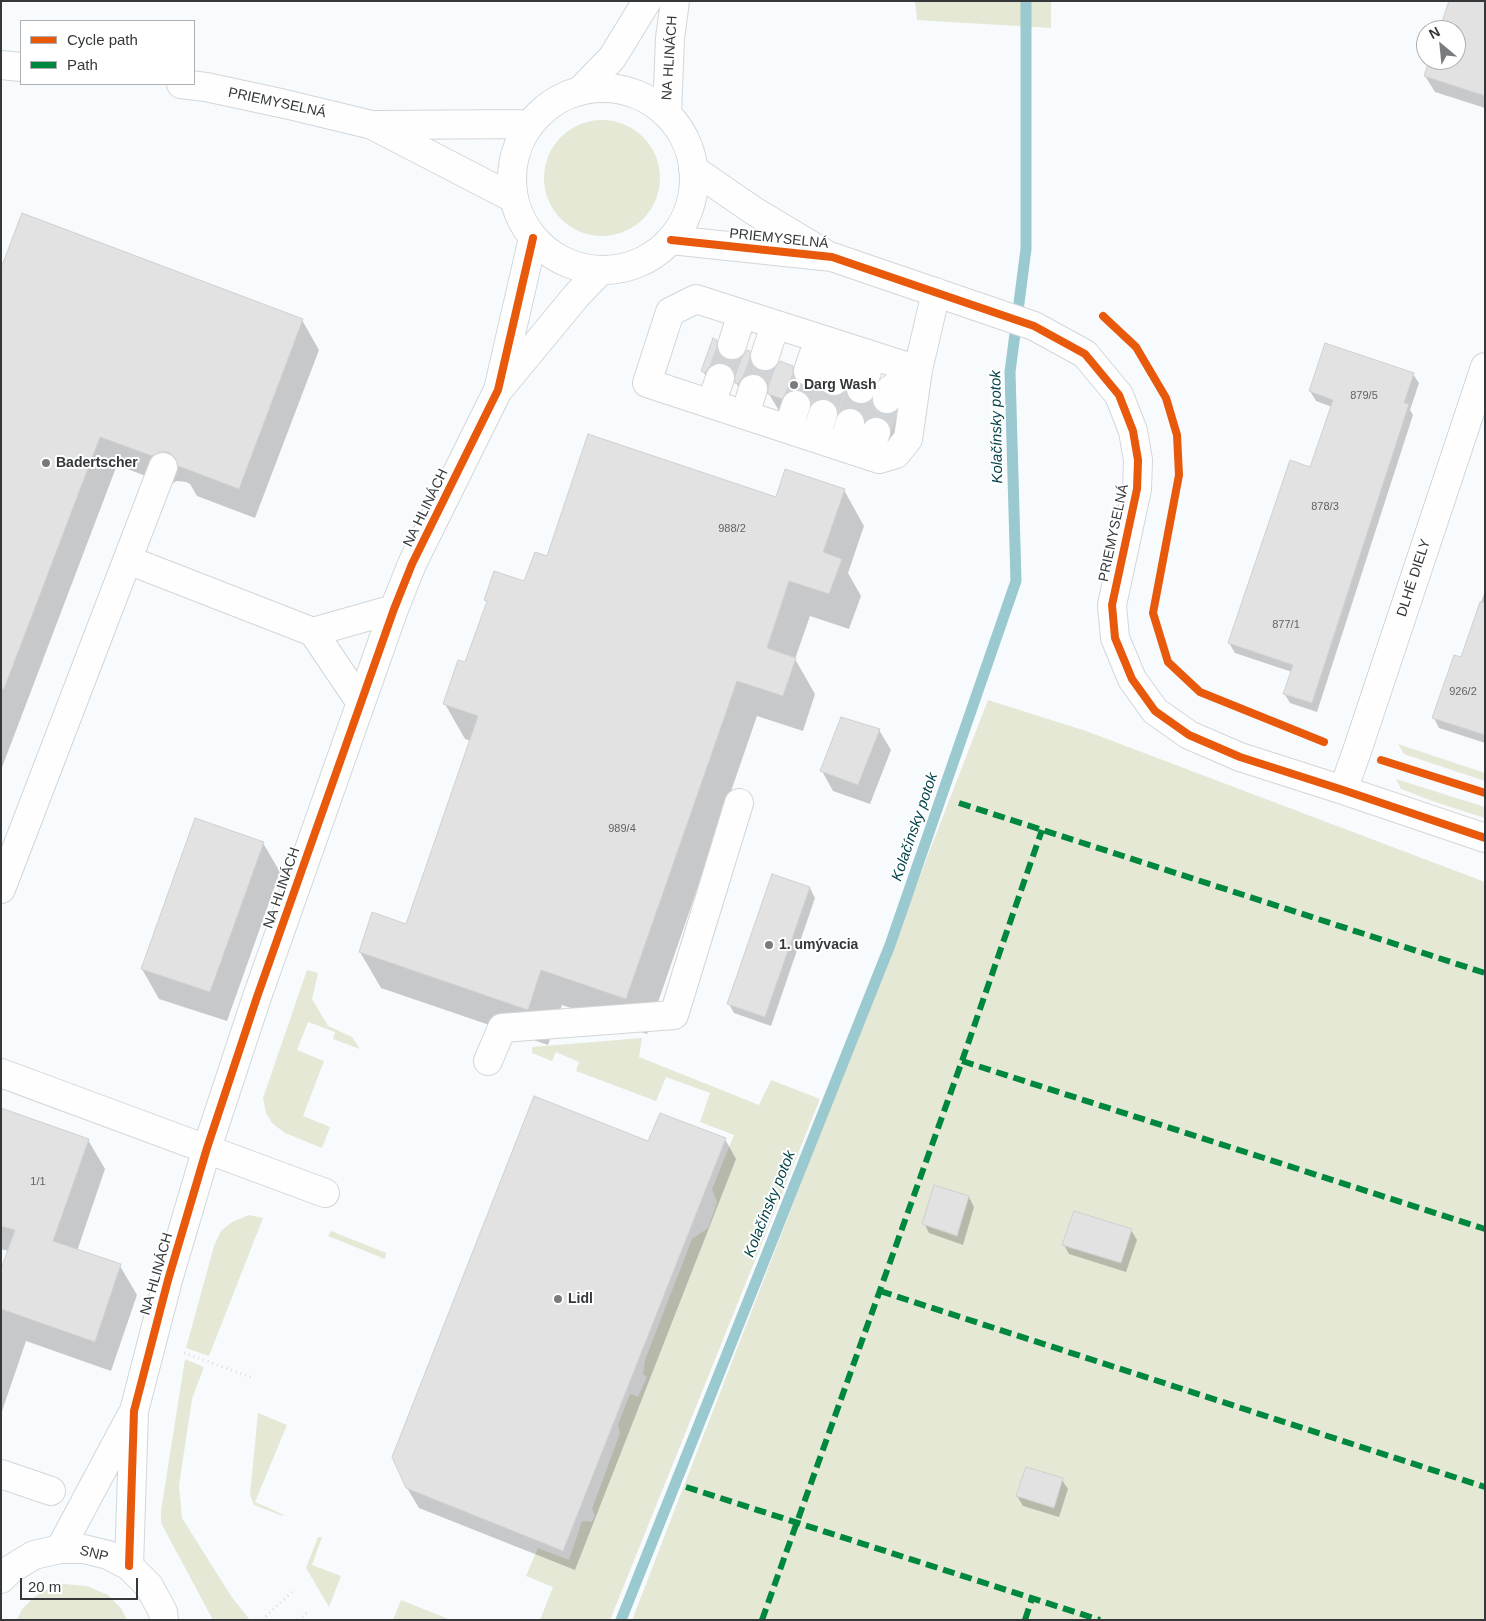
<!DOCTYPE html>
<meta charset="utf-8">
<style>
body{margin:0}
#map{position:relative;width:1486px;height:1621px;overflow:hidden;background:#f8fbfd;font-family:Helvetica,sans-serif}
canvas{display:block}
.frame{position:absolute;inset:0;border:2px solid #34383a;pointer-events:none}
.legend{position:absolute;left:20px;top:20px;width:175px;height:65px;box-sizing:border-box;background:#fff;border:1px solid #aeafb0;margin:0;padding:6px 9px;list-style:none;font-size:15px;color:#34383a}
.legend li{display:flex;align-items:center;gap:10px;height:25px}
.legend b{width:25px;border:1px solid #aeafb0}
.north{position:absolute;left:1416px;top:20px;width:50px;height:50px;box-sizing:border-box;background:#fff;border:1px solid #aeafb0;border-radius:50%;rotate:332deg;font-size:14px;font-weight:700;line-height:20px;text-align:center;color:#34383a}
.north::after{content:'';display:block;margin:auto;width:18px;height:22px;background:#797c7e;clip-path:polygon(50% 0,100% 100%,50% 72%,0 100%)}
.scale{position:absolute;left:20px;top:1578px;width:118px;height:22px;box-sizing:border-box;border:2px solid #34383a;border-top:0;padding-left:6px;font-size:15px;line-height:18px;white-space:nowrap;color:#34383a;-webkit-text-stroke:4px #fff;paint-order:stroke}
</style>
<div id="map">
<canvas width="1486" height="1621"></canvas>
<div class="frame"></div>
<ul class="legend">
<li><b style="height:6px;background:#e8590c"></b>Cycle path</li>
<li><b style="height:6px;background:#00873e"></b>Path</li>
</ul>
<div class="north">N</div>
<div class="scale">20 m</div>
</div>
<script>
const ctx = document.querySelector('canvas').getContext('2d');
ctx.lineJoin = 'round';
function fill(path, color) {
  ctx.fillStyle = color;
  ctx.fill(path, 'evenodd');
}
function toPath(rows) {
  const path = new Path2D();
  for (const r of rows) {
    if (r.length === 3) {
      path.moveTo(r[0] + r[2], r[1]);
      path.arc(r[0], r[1], r[2], 0, 2 * Math.PI);
      continue;
    }
    path.moveTo(r[0], r[1]);
    for (let i = 2; i < r.length; i += 2) path.lineTo(r[i], r[i + 1]);
  }
  return path;
}
function stroke(path, color, width, dash) {
  ctx.strokeStyle = color;
  ctx.lineWidth = width;
  ctx.lineCap = dash ? 'butt' : 'round';
  ctx.setLineDash(dash || []);
  ctx.stroke(path);
}
function label(font, color, halo, rows, align = 'center') {
  ctx.font = font + ' Helvetica,sans-serif';
  ctx.lineWidth = 4;
  ctx.setLineDash([]);
  ctx.textBaseline = 'middle';
  ctx.strokeStyle = halo;
  ctx.fillStyle = color;
  for (const [text, x, y, turn = 0] of rows) {
    ctx.save();
    ctx.translate(x, y);
    ctx.rotate((+turn || 0) * Math.PI / 180);
    ctx.textAlign = isNaN(turn) ? turn : align;
    if (halo) ctx.strokeText(text, 0, 0);
    ctx.fillText(text, 0, 0);
    ctx.restore();
  }
}
const green = toPath([
 [915,1,1051,1,1051,28,917,20],
 [602,178,58],
 [988,700,1086,731,1485,882,1485,1620,632,1620],
 [1398,744,1485,773,1485,781,1404,754],
 [1396,779,1485,807,1485,818,1435,802,1401,789],
 [307,970,318,973,312,999,328,1026,352,1037,360,1049,333,1039,335,1032,308,1022,297,1050,324,1061,303,1116,330,1127,322,1148,285,1133,272,1123,266,1113,263,1098],
 [642,1038,639,1057,759,1105,771,1080,820,1099,610,1620,540,1620,553,1587,526,1576,538,1548,569,1560,582,1521,592,1522,595,1515,592,1509,620,1433,618,1424,630,1394,638,1397,647,1377,643,1374,645,1360,692,1239,708,1228,717,1202,712,1189,734,1135,700,1122,710,1093,666,1077,656,1101,576,1071,579,1062,556,1052,552,1061,532,1053,532,1047],
 [249,1215,263,1218,209,1356,186,1348,214,1246,221,1231,232,1222],
 [331,1231,386,1253,385,1259,328,1236],
 [185,1359,204,1367,192,1399,179,1485,182,1518,231,1596,250,1620,213,1620,161,1523,161,1511],
 [258,1413,287,1425,255,1502,284,1515,283,1516,254,1505,250,1495],
 [318,1537,322,1537,312,1565,341,1576,329,1607,306,1568],
 [63,1584,87,1586,108,1595,121,1608,127,1620,17,1620,22,1609,34,1597,48,1589],
 [401,1600,451,1620,393,1620]
]);
const shadow = toPath([
 [1485,1,1485,108,1435,92,1425,76,1431,60,1456,60,1456,30,1441,30],
 [1,272,302,320,319,350,255,518,197,496,190,484,186,482,177,481,169,485,117,465,1,770],
 [716,341,728,361,736,361,749,352,761,372,768,373,792,367,804,387,812,387,818,384,824,394,828,397,838,397,845,392,850,402,855,405,865,405,871,402,877,412,881,415,890,416,895,413,906,433,893,437,884,436,867,428,858,427,840,419,831,418,813,410,804,409,781,414,769,394,761,394,748,403,736,383,728,382,714,391,703,371],
 [1413,374,1419,383,1410,410,1413,415,1317,712,1290,703,1284,693,1292,672,1235,653,1229,643,1311,468,1332,407,1316,401,1310,391],
 [844,490,864,526,848,573,861,596,849,629,810,616,795,659,815,694,803,731,757,716,647,1034,562,1005,548,1045,381,988,360,952,407,926,471,741,465,739,445,704,466,664,488,604,485,600,525,583,548,558,776,498],
 [1485,591,1485,743,1439,728,1434,718,1461,659],
 [879,730,891,750,870,804,833,791,822,771],
 [263,843,280,872,227,1021,159,999,142,969],
 [810,888,815,898,771,1026,734,1013,729,1004],
 [1,1110,88,1140,105,1169,77,1251,120,1266,137,1295,111,1371,26,1341,1,1414,1,1273,9,1251,1,1249],
 [725,1139,736,1159,575,1570,419,1508,407,1488,649,1143],
 [969,1197,974,1207,963,1245,929,1233,924,1223],
 [1131,1230,1137,1240,1126,1272,1069,1254,1064,1245],
 [1062,1480,1068,1489,1059,1517,1023,1506,1017,1496]
]);
const stream = toPath([
 [621,1620,890,945,1016,581,1010,372,1026,249,1026,1]
]);
const building = toPath([
 [1449,1,1485,1,1485,96,1424,76,1429,60,1456,60,1456,30,1439,30,1449,1],
 [22,213,303,319,239,489,178,466,175,458,168,452,160,452,152,456,100,437,4,689,1,689,1,268,22,213],
 [713,338,717,340,717,348,720,355,727,360,736,360,743,356,747,350,750,351,750,359,753,366,760,371,769,371,776,367,780,361,793,366,793,374,796,381,802,386,811,386,819,382,822,391,828,396,837,396,846,391,849,399,856,404,865,404,872,400,875,409,882,414,890,414,896,412,890,427,887,421,881,417,873,417,865,421,862,413,854,408,846,408,838,413,835,404,827,399,819,399,811,404,808,395,800,390,792,390,786,393,782,399,768,394,768,385,764,378,757,374,749,374,742,378,738,384,735,383,735,376,732,368,725,363,717,363,709,367,705,373,701,371,713,338],
 [1325,343,1414,373,1404,403,1409,404,1312,703,1283,694,1293,665,1228,643,1290,460,1310,467,1333,400,1309,391,1325,343],
 [588,434,776,497,785,469,845,489,823,552,842,559,829,594,789,581,767,648,796,658,783,696,737,681,626,999,541,970,528,1010,359,952,372,912,406,924,478,716,443,704,458,660,465,662,487,601,484,600,494,571,524,581,535,552,547,556,588,434],
 [1480,602,1485,603,1485,735,1432,718,1454,655,1461,657,1480,602],
 [841,717,880,729,858,785,820,771,841,717],
 [195,818,264,842,210,992,141,969,195,818],
 [772,874,810,887,765,1017,727,1004,772,874],
 [534,1096,648,1141,660,1113,726,1138,563,1551,406,1488,392,1457,534,1096],
 [1,1108,89,1139,53,1241,121,1264,95,1342,1,1309,1,1269,15,1230,1,1226,1,1108],
 [934,1185,969,1196,957,1236,922,1224,934,1185],
 [1074,1211,1132,1229,1121,1263,1062,1245,1074,1211],
 [1026,1467,1063,1478,1054,1508,1016,1496,1026,1467]
]);
const minorTunnel = toPath([
 [720,378,732,345],
 [753,389,765,356],
 [796,405,808,371],
 [823,414,834,381],
 [850,423,861,389],
 [876,432,887,399]
]);
const path = toPath([
 [184,1353,251,1377],
 [262,1620,292,1592],
 [298,1620,307,1613]
]);
const minor = toPath([
 [1,65,21,67],
 [181,84,206,87,285,104,372,125,513,198],
 [603,179,91],
 [581,90,612,58,647,1],
 [667,114,670,38,675,1],
 [376,125,530,124],
 [693,169,754,211,824,253],
 [671,240,832,257,1034,326,1085,354,1119,395,1133,431,1138,460,1137,489,1112,605,1115,638,1132,679,1155,711,1189,735,1240,757,1343,790,1485,838],
 [732,345,742,314],
 [765,356,775,325],
 [918,370,696,299,670,312,647,383,879,459,896,454,908,439,918,370,936,292],
 [808,371,819,339],
 [834,381,846,347],
 [501,387,577,295,601,270],
 [861,389,872,356],
 [887,399,890,390,918,370],
 [711,404,720,378],
 [745,415,753,389],
 [788,429,796,405],
 [815,438,823,414],
 [842,447,850,423],
 [868,455,876,432],
 [128,560,313,632,361,703],
 [313,632,394,609],
 [1343,790,1357,751,1485,367],
 [1,889,163,467],
 [488,1061,502,1028,674,1015,739,803],
 [1,1073,325,1193],
 [1,1474,51,1491],
 [60,1549,131,1416],
 [129,1566,134,1411,168,1280,207,1148,257,997,394,609,412,564,498,390,533,238],
 [1,1579,11,1569,34,1555,60,1549,84,1549,108,1555,129,1566,149,1586,163,1612,164,1620]
]);
const quiet = toPath([
 [959,803,1485,973],
 [962,1061,1485,1229],
 [880,1291,1485,1487],
 [686,1487,1100,1620],
 [762,1620,962,1061,1042,830],
 [1025,1620,1032,1598]
]);
const cycleway = toPath([
 [671,240,832,257,1034,326,1085,354,1119,395,1133,431,1138,460,1137,489,1112,605,1115,638,1132,679,1155,711,1189,735,1240,757,1343,790,1485,838],
 [1103,316,1136,347,1166,398,1177,435,1179,475,1153,613,1168,662,1200,692,1324,742],
 [1381,760,1485,793],
 [129,1566,134,1411,168,1280,207,1148,257,997,394,609,412,564,498,390,533,238]
]);
const markers = [
 [794,385,5,"#797c7e"],
 [46,463,5,"#797c7e"],
 [769,945,5,"#797c7e"],
 [558,1299,5,"#797c7e"]
];
const numberNames = [
 ["879/5",1364,396],
 ["878/3",1325,507],
 ["988/2",732,529],
 ["877/1",1286,625],
 ["926/2",1463,692],
 ["989/4",622,829],
 ["1/1",38,1182]
];
const streetNames = [
 ["NA HLINÁCH",670,58,-86],
 ["PRIEMYSELNÁ",277,103,12],
 ["PRIEMYSELNÁ",779,239,6],
 ["NA HLINÁCH",426,508,-64],
 ["PRIEMYSELNÁ",1114,533,-78],
 ["DLHÉ DIELY",1414,578,-72],
 ["NA HLINÁCH",282,888,-71],
 ["NA HLINÁCH",157,1274,-74],
 ["SNP",94,1554,14]
];
const poiNames = [
 ["Darg Wash",804,385],
 ["Badertscher",56,463],
 ["1. umývacia",779,945],
 ["Lidl",568,1299]
];
const waterNames = [
 ["Kolačínsky potok",997,427,-91],
 ["Kolačínsky potok",915,827,-71],
 ["Kolačínsky potok",770,1204,-68]
];
fill(green, '#e4e8d5');
fill(shadow, '#0003');
stroke(stream, '#9ac9d0', 11);
fill(building, '#e2e2e2');
stroke(building, '#d0d0d0', 1);
stroke(minorTunnel, '#d1d4d6', 28, [28, 14]);
stroke(minor, '#d3d6d8', 30);
stroke(path, '#ddddde', 3, [1, 4]);
stroke(minor, '#fefeff', 28);
stroke(quiet, '#00873e', 6, [12, 6]);
stroke(cycleway, '#e8590c', 8);
for (const [x, y, r, color] of markers) {
  const dot = new Path2D();
  dot.arc(x, y, r, 0, 2 * Math.PI);
  ctx.fillStyle = color;
  ctx.fill(dot);
  stroke(dot, '#fff', 2);
}
label('11px', '#606365', null, numberNames);
label('14px', '#34383a', '#fff', streetNames);
label('bold 14px', '#34383a', '#fff', poiNames, 'left');
label('italic 15px', '#04434a', '#fff', waterNames);
</script>
